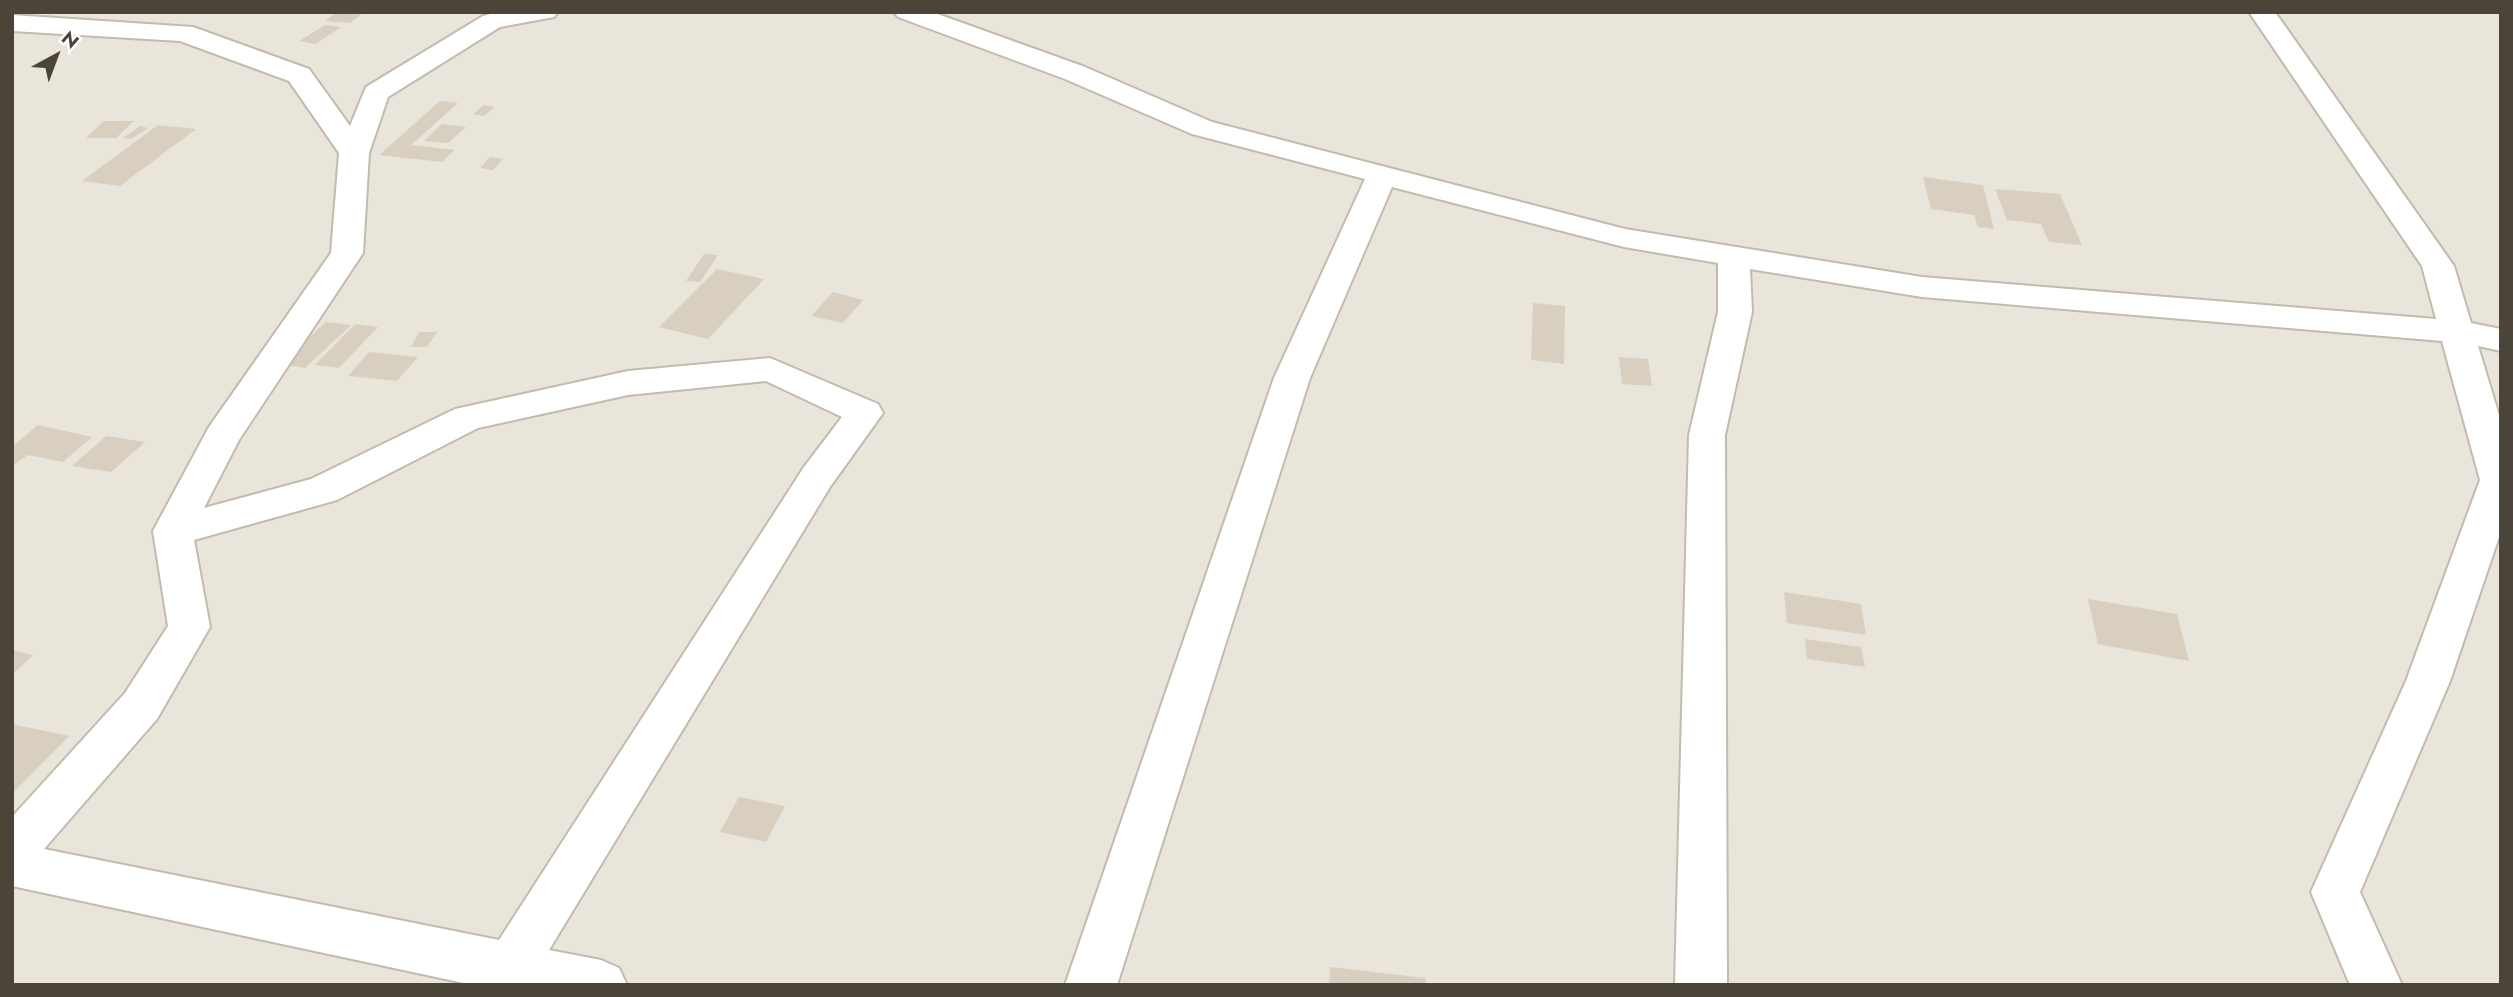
<!DOCTYPE html>
<style>
body{margin:0}
#map{position:relative;width:2513px;height:997px;overflow:hidden;background:#f6f3ec;font-family:Jost,sans-serif}
canvas{display:block}
.frame{position:absolute;inset:0;border:14px solid #4b4439;pointer-events:none}
.north{position:absolute;left:21px;top:21px;width:70px;height:70px;-webkit-text-stroke:5px #fff;paint-order:stroke;rotate:41deg;font-size:19px;font-weight:700;line-height:28px;text-align:center;color:#4b4439}
.north::after{content:'';display:block;margin:auto;width:24px;height:32px;background:#4b4439;clip-path:polygon(50% 0,100% 100%,50% 72%,0 100%)}
</style>
<div id="map">
<canvas width="2513" height="997"></canvas>
<div class="frame"></div>
<div class="north">N</div>
</div>
<script>
const ctx = document.querySelector('canvas').getContext('2d');
ctx.lineJoin = 'round';
function fill(path, color) {
  ctx.fillStyle = color;
  ctx.fill(path, 'evenodd');
}
function toPath(rows) {
  const path = new Path2D();
  for (const r of rows) {
    path.moveTo(r[0], r[1]);
    for (let i = 2; i < r.length; i += 2) path.lineTo(r[i], r[i + 1]);
  }
  return path;
}
function stroke(path, color, width, dash) {
  ctx.strokeStyle = color;
  ctx.lineWidth = width;
  ctx.lineCap = dash ? 'butt' : 'round';
  ctx.setLineDash(dash || []);
  ctx.stroke(path);
}
const residential = toPath([
 [12,12,2501,12,2501,985,12,985]
]);
const building = toPath([
 [337,12,364,12,350,23,325,21],
 [325,25,341,27,316,44,299,41],
 [440,101,458,103,411,145,455,150,442,162,379,155],
 [484,105,495,107,484,116,473,114],
 [104,121,134,121,116,138,86,138],
 [442,124,466,127,448,143,424,141],
 [158,125,196,129,120,186,82,181],
 [140,126,148,128,131,139,123,138],
 [490,157,503,159,493,170,480,168],
 [1923,177,1983,185,1994,229,1978,227,1974,215,1931,209],
 [1995,189,2060,194,2082,245,2049,242,2041,224,2007,220],
 [704,254,718,255,700,282,686,281],
 [717,269,764,279,708,339,659,327],
 [833,292,863,300,843,323,811,316],
 [1533,303,1565,306,1564,364,1531,360],
 [326,322,351,325,305,368,280,364],
 [355,324,378,327,339,368,315,365],
 [419,332,437,332,427,347,411,347],
 [369,352,418,357,397,381,348,376],
 [1619,357,1648,359,1652,386,1622,384],
 [38,425,92,437,63,462,28,455,12,466,12,447],
 [106,436,145,442,111,472,72,466],
 [1784,592,1861,604,1866,635,1787,623],
 [2088,599,2177,614,2189,661,2098,644],
 [1805,639,1861,647,1865,667,1807,659],
 [12,650,33,655,12,675],
 [12,724,69,736,12,794],
 [739,797,785,806,766,842,720,832],
 [1330,967,1426,978,1426,985,1329,985]
]);
const street = toPath([
 [498,12,558,12,554,17,500,27,388,97,369,153,363,253,239,440,204,508,311,479,455,409,628,371,770,358,878,404,883,413,830,487,549,950,601,960,619,968,627,985,473,985,12,886,12,817,125,693,168,626,153,531,209,427,331,253,339,153,289,81,180,41,12,31,12,15,193,27,309,69,350,126,366,87,483,16,498,12],
 [766,381,842,417,804,467,499,940,44,849,157,719,210,627,194,540,337,500,478,428,628,395,766,381],
 [894,12,932,12,1085,67,1212,122,1625,229,1922,277,2436,319,2422,266,2249,12,2275,12,2454,266,2471,323,2501,329,2501,351,2478,346,2501,422,2501,531,2450,681,2360,892,2402,985,2350,985,2311,892,2406,681,2480,480,2442,341,1922,297,1750,269,1752,312,1725,435,1727,985,1675,985,1689,435,1718,312,1718,263,1624,247,1392,187,1310,378,1117,985,1065,985,1274,378,1365,179,1192,134,1065,79,898,17,894,12]
]);
fill(residential, '#eae5da');
fill(building, '#d8cfc1');
stroke(street, '#c2bbae', 4);
fill(street, '#fff');
</script>
